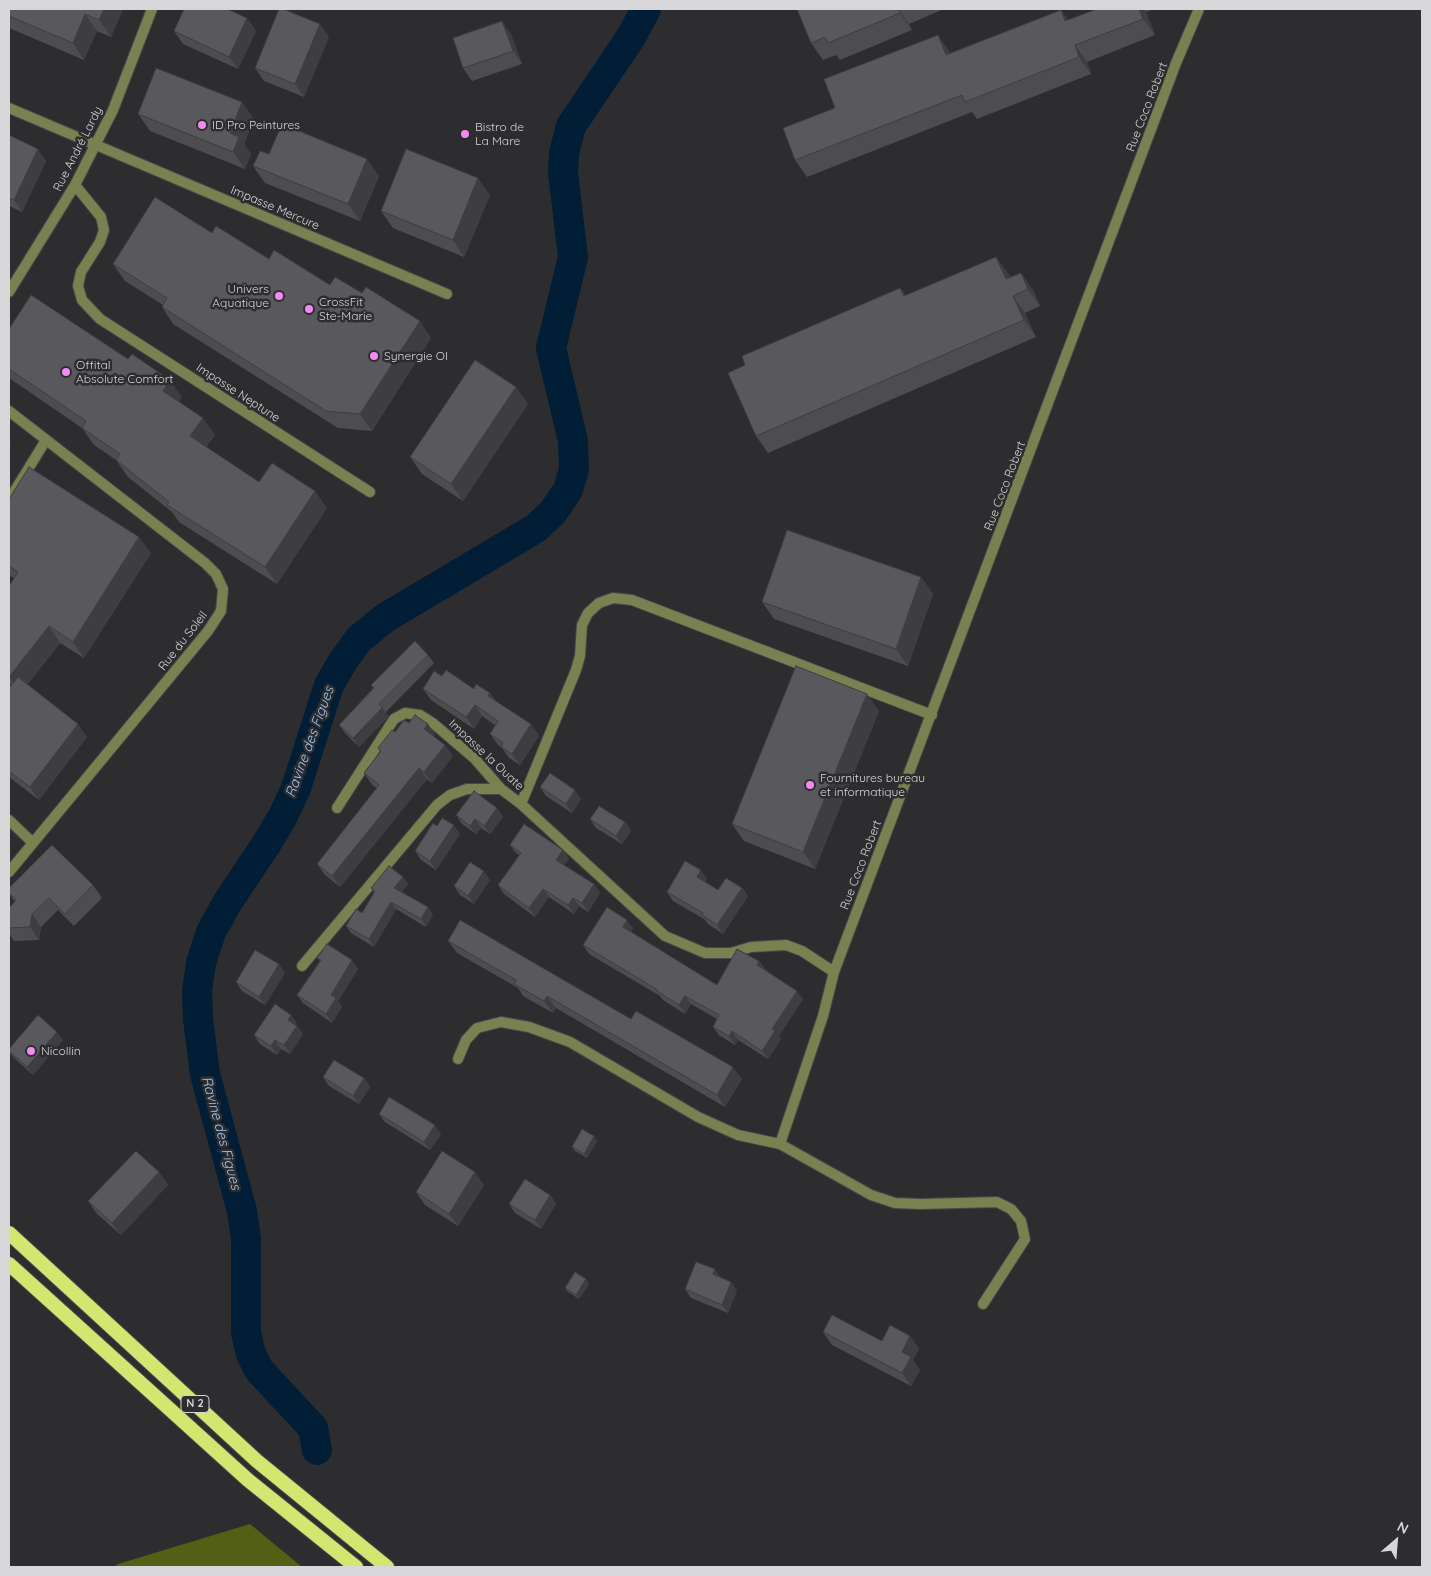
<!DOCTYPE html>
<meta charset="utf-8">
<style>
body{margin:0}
#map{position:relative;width:1431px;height:1576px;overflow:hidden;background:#2d2d30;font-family:Quicksand,sans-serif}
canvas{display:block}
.frame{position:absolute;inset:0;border:10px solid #d7d7d9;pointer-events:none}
.north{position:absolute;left:1371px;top:1516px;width:50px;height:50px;-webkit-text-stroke:4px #2d2d30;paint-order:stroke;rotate:27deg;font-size:14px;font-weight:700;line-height:20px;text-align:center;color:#d7d7d9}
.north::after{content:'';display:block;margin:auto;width:18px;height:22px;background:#d7d7d9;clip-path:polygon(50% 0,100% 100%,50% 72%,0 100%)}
</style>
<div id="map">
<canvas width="1431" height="1576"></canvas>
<div class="frame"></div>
<div class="north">N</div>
</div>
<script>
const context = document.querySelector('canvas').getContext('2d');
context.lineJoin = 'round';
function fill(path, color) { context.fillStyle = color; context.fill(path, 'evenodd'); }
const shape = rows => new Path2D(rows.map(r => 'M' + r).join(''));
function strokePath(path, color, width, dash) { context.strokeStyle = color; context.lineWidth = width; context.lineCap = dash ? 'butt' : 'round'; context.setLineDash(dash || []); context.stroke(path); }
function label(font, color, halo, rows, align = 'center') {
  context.font = font + ' Quicksand,sans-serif'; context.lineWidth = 5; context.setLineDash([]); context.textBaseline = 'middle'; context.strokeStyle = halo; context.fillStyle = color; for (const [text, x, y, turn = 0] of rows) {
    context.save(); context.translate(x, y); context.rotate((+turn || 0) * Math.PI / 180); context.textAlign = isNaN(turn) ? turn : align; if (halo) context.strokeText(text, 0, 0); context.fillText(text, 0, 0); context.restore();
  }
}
fill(shape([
 [250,1524,302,1567,114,1567,118,1564]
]), '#535f15');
strokePath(shape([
 [317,1450,313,1428,259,1370,251,1354,246,1333,246,1239,242,1211,205,1074,198,1019,197,990,201,963,211,932,227,903,267,843,283,816,296,788,329,685,343,661,359,639,385,618,536,528,553,512,568,490,574,469,573,441,551,348,573,257,563,173,564,153,571,126,631,37,646,9]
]), '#011e36', 30);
const minor = shape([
 [9,108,447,294],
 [75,185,101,217,104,230,100,242,81,272,78,286,82,300,100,319,370,492],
 [9,292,75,185,113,110,152,9],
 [9,411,205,563,216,574,223,589,221,611,208,631,9,872],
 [9,500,46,440],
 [521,804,576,670,580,656,582,625,588,613,599,603,613,598,632,600,932,715],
 [337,808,394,719,405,713,420,715,434,724,475,759,501,789,521,804,665,936,705,953,731,953,751,947,786,945,802,951,834,972],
 [9,820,32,842],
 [302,966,437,805,450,795,467,789,501,789],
 [458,1059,466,1040,477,1028,501,1022,529,1027,570,1042,698,1117,738,1135,780,1144,871,1195,895,1203,921,1204,997,1202,1011,1209,1021,1221,1025,1239,983,1304],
 [780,1144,823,1016,834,972,1176,63,1199,9]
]);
const trunk = shape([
 [9,1233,257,1461,387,1567],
 [9,1264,248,1480,356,1567]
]);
strokePath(minor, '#48484b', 12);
strokePath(trunk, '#48484b', 16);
strokePath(minor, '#788150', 10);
strokePath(trunk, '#d2e670', 14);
fill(shape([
 [9,9,123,9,111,37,97,31,84,60,9,28],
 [797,9,944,9,909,24,912,30,840,60,836,55,823,60,811,43],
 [1097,9,1154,9,1146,12,1155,35,1087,62,1091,74,977,119,972,112,807,177,795,160,835,108,938,35,950,53,1061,10,1068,20],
 [247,18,256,31,238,69,183,44,174,31],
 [511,34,522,64,472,81,463,68],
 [329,37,304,97,264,81,255,68],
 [138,114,254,119,244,144,251,154,245,169,150,131],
 [9,135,46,161,22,212,9,206],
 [269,154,379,176,360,221,265,183,253,166],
 [490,195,464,257,393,228,381,211],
 [212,233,269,259,330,285,431,338,372,431,338,428,173,324,162,307,163,305,125,281,113,264],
 [1008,273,1010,277,1021,273,1033,290,1040,306,1025,313,1036,337,768,453,756,436,745,365,900,288,906,296],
 [9,329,182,397,179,402,215,435,206,447,259,482,327,508,277,584,179,522,172,512,128,477,116,460,94,445,82,428,9,378],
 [528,404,463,501,422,474,410,457],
 [9,499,151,553,84,658,60,643,27,685,87,737,39,800,9,777,9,688,11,685,9,684,9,586,14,578,9,575],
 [921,577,933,594,908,666,774,619,762,602],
 [428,655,434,663,386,712,388,716,387,718,359,747,345,733,339,725,373,688,371,685],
 [442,676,474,689,490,693,497,702,531,724,539,736,520,765,509,758,502,748,498,745,490,734,495,725,482,716,474,729,431,700,423,689],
 [879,711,815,869,744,841,732,824],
 [409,723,428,724,435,735,434,737,453,756,432,783,427,779,340,887,325,875,317,864,377,788,372,785,364,773,380,752,378,748,395,732],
 [540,787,581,799,572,813,546,796],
 [456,815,503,817,490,834,481,828,476,834,462,824],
 [590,819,625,822,631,831,622,844,596,828],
 [437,826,460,834,436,870,421,860,415,851],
 [510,845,563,850,569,859,564,865,594,884,600,893,588,912,579,906,574,914,549,897,535,917,504,894,498,885,519,855,516,853],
 [403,877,408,884,402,892,428,907,433,915,426,927,396,909,374,947,351,933,346,926,362,913,374,893,371,888],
 [707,879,705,882,718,890,742,888,748,896,723,934,708,924,704,919,673,901,667,892],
 [490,880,474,904,460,895,454,886],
 [93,885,102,898,74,926,58,910,41,927,39,940,14,941,9,934,9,908,15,902,9,894,9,888],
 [633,928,631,932,717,985,759,961,765,969,803,999,779,1036,781,1039,768,1059,738,1040,735,1045,719,1035,713,1027,717,1019,691,1004,685,1014,663,1000,660,996,589,954,583,945],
 [448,941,631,1019,742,1079,725,1107,556,1008,553,1013,523,996,518,988,457,953],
 [317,958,358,969,338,1001,342,1007,332,1023,303,1003,297,995,320,961],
 [285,973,265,1005,242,991,236,982],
 [291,1015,297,1024,296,1025,303,1034,290,1054,281,1049,277,1055,260,1044,254,1035],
 [63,1040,33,1075,14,1058,9,1052,9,1049],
 [323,1077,364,1078,370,1087,359,1104,329,1086],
 [379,1114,441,1134,430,1150,385,1122],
 [594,1136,597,1141,587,1158,575,1151,572,1147],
 [159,1172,168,1185,121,1235,97,1214,88,1201],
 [484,1185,458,1226,425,1205,416,1192],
 [550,1195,556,1204,541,1229,515,1213,509,1204],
 [720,1277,737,1290,728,1313,691,1298,685,1289],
 [586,1279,589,1284,579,1299,568,1292,565,1288],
 [823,1332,882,1341,910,1336,919,1349,913,1360,920,1370,911,1386,832,1345]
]), '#4d4d50');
fill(shape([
 [104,9,123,9,111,37,99,20],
 [898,9,909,24,912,30,900,13],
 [1139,9,1143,9,1146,12,1155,35,1143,19],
 [1061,10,1073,27,1065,21],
 [85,14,97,31,84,60,73,43],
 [247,18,256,31,238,69,229,57],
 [502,21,511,34,522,64,513,51],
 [320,24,329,37,304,97,295,84],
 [938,35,949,52,957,72,946,55],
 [1075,45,1087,62,1091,74,1079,57],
 [242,102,254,119,244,144,251,154,245,169,233,152,230,133],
 [38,149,46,161,22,212,14,200],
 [367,159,379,176,360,221,348,204],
 [478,178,490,195,464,257,453,240],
 [996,257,1008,273,1018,296,1006,279],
 [1021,273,1033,290,1040,306,1028,289],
 [1013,296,1025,313,1036,337,1024,320],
 [420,321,431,338,372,431,360,414],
 [170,380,182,397,175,408,163,391],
 [516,387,528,404,463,501,451,484],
 [203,418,215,435,202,453,190,436],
 [9,440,11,444,9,448],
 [315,491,327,508,277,584,265,567],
 [139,537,151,553,84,658,73,642],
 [921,577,933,594,908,666,896,649],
 [49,626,60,643,21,693,9,677],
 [490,693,498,704,488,696],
 [867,694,879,711,815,869,803,852],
 [475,705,482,716,474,729,466,717],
 [382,707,388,716,359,747,353,738],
 [78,724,87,737,39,800,30,787],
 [428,724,435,735,432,740,424,729],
 [531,724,539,736,520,765,512,754],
 [445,745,453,756,432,783,424,772],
 [419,768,427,779,340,887,332,876],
 [575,790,581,799,572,813,566,804],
 [497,808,503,817,490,834,484,826],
 [475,819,481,828,476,834,470,826],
 [625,822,631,831,622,844,616,836],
 [454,825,460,834,436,870,430,861],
 [563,850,569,859,562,868,556,860],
 [701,870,707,879,703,885,697,877],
 [484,871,490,880,474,904,468,896],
 [403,877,408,884,399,895,394,888],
 [594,884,600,893,588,912,582,903],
 [742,888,748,896,723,934,717,925],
 [543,889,549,897,535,917,529,908],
 [573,898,579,906,574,914,568,905],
 [391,902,396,909,374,947,369,939],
 [428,907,433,915,426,927,421,919],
 [32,914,41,927,39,940,30,927],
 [627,920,633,928,629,936,623,927],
 [352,960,358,969,338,1001,342,1007,332,1023,326,1014,331,995],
 [759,961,765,969,757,965],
 [279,964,285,973,265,1005,259,997],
 [797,991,803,999,779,1036,781,1039,768,1059,762,1051,772,1029],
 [547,996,556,1008,553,1013,544,1001],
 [685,996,691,1004,685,1014,679,1005],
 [291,1015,297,1024,294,1028,288,1020],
 [297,1026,303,1034,290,1054,284,1045],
 [732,1031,738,1040,735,1045,729,1036],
 [57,1032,63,1040,33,1075,27,1067],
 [275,1040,281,1049,277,1055,271,1046],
 [733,1067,742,1079,725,1107,717,1095],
 [364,1078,370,1087,359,1104,353,1096],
 [435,1125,441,1134,430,1150,424,1142],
 [594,1136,597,1141,587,1158,584,1154],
 [159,1172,168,1185,121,1235,112,1223],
 [475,1172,484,1185,458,1226,449,1214],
 [550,1195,556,1204,541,1229,535,1220],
 [715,1269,721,1278,713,1274],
 [586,1279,589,1284,579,1299,576,1295],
 [731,1282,737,1290,728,1313,722,1305],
 [910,1336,919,1349,913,1360,920,1370,911,1386,902,1373,902,1352]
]), '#3e3e41');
const building = shape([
 [9,9,104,9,99,20,85,14,73,43,9,16,9,9],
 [184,9,227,9,247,18,229,57,174,31,184,9],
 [279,9,283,9,320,24,295,84,255,68,279,9],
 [797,9,898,9,900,13,828,43,825,37,811,43,797,9],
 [1097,9,1139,9,1143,19,1075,45,1079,57,965,102,962,95,795,160,783,128,835,108,824,79,938,35,946,55,1061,10,1065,21,1097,9],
 [502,21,513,51,463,68,453,38,502,21],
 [156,68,242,102,230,133,239,137,233,152,138,114,156,68],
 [282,124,367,159,348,204,253,166,260,151,269,154,282,124],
 [9,135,38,149,14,200,9,198,9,135],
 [406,149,478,178,453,240,381,211,406,149],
 [155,197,212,233,216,226,269,259,274,250,330,285,335,277,362,293,366,287,420,321,360,414,326,411,162,307,167,298,113,264,155,197],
 [996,257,1006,279,1021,273,1028,289,1013,296,1024,320,756,436,728,373,745,365,742,356,900,288,904,296,996,257],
 [31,295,128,359,132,354,170,380,163,391,203,418,190,436,259,482,272,463,315,491,265,567,167,505,169,502,116,460,120,454,82,428,86,421,9,369,9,329,31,295],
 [475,360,516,387,451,484,410,457,475,360],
 [29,467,139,537,73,642,49,626,9,677,9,586,18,572,9,566,9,499,29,467],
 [787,530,921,577,896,649,762,602,787,530],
 [415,641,428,655,379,704,382,707,381,709,353,738,339,725,374,688,371,685,415,641],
 [796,666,867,694,803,852,732,824,796,666],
 [446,670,474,689,476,684,490,693,488,696,531,724,512,754,501,747,503,743,490,734,498,721,475,705,466,717,423,689,434,671,442,676,446,670],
 [18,677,78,724,30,787,9,771,9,688,18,677],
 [415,715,428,724,424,729,445,745,424,772,419,768,332,876,317,864,379,785,364,773,381,751,378,748,392,730,395,732,404,720,409,723,415,715],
 [550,773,575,790,566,804,540,787,550,773],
 [474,791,497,808,484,826,475,819,470,826,456,815,474,791],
 [599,806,625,822,616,836,590,819,599,806],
 [442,818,454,825,430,861,415,851,433,823,437,826,442,818],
 [524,824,563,850,556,860,594,884,582,903,573,898,568,905,543,889,529,908,498,885,521,853,510,845,524,824],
 [52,845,93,885,65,914,49,898,32,914,30,927,9,928,9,908,16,900,9,893,9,888,52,845],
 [685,861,701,870,697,877,718,890,726,878,742,888,717,925,702,915,703,913,667,892,685,861],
 [470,862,484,871,468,896,454,886,470,862],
 [389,866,403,877,394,888,428,907,421,919,391,902,369,939,346,926,356,909,362,913,375,891,371,888,389,866],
 [607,907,627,920,623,927,717,985,737,949,759,961,757,965,797,991,772,1029,775,1031,762,1051,732,1031,729,1036,713,1027,719,1015,685,996,679,1005,657,991,658,990,583,945,607,907],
 [460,920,631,1019,636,1011,733,1067,717,1095,547,996,544,1001,514,984,516,980,448,941,460,920],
 [327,944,352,960,331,995,336,998,326,1014,297,995,321,960,317,958,327,944],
 [255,950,279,964,259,997,236,982,255,950],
 [275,1004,291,1015,288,1020,297,1026,284,1045,275,1040,271,1046,254,1035,275,1004],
 [38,1015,57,1032,27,1067,9,1051,9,1049,38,1015],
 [334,1060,364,1078,353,1096,323,1077,334,1060],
 [389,1097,435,1125,424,1142,379,1114,389,1097],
 [582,1129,594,1136,584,1154,572,1147,582,1129],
 [136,1151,159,1172,112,1223,88,1201,136,1151],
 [442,1151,475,1172,449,1214,416,1192,442,1151],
 [525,1179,550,1195,535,1220,509,1204,525,1179],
 [696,1262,715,1269,713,1274,731,1282,722,1305,685,1289,696,1262],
 [575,1272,586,1279,576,1295,565,1288,575,1272],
 [832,1315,882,1341,890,1325,910,1336,902,1352,911,1357,902,1373,823,1332,832,1315]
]);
fill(building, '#59595d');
strokePath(building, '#3e3e41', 1);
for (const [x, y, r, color] of [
 [202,125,5,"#f38af1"],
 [465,134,5,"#f38af1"],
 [279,296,5,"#f38af1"],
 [309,309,5,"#f38af1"],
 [374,356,5,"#f38af1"],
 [66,372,5,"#f38af1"],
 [810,785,5,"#f38af1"],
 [31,1051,5,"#f38af1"]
]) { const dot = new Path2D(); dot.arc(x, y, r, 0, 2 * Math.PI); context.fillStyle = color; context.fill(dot); strokePath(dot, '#2d2d30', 2); }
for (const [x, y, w] of [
 [195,1404,28]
]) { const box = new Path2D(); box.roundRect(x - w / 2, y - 8.5, w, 17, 4); context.fillStyle = '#2d2d30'; context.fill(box); strokePath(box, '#d7d7d9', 1); }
label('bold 11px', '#d7d7d9', null, [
 ["N 2",195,1404]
]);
label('12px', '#d7d7d9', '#2d2d30', [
 ["Rue Coco Robert",1147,107,-69],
 ["Rue André Lardy",78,149,-63],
 ["Impasse Mercure",275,208,23],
 ["Impasse Neptune",238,393,33],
 ["Rue Coco Robert",1005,486,-69],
 ["Rue du Soleil",183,641,-52],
 ["Impasse la Ouate",486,755,43],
 ["Rue Coco Robert",861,865,-69]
]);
label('12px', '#d7d7d9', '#2d2d30', [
 ["ID Pro Peintures",212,125],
 ["Bistro de",475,127],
 ["La Mare",475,141],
 ["Univers",269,289,"right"],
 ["Aquatique",269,303,"right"],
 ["CrossFit",319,302],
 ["Ste-Marie",319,316],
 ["Synergie OI",384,356],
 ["Offital",76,365],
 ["Absolute Comfort",76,379],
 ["Fournitures bureau",820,778],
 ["et informatique",820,792],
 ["Nicollin",41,1051]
], 'left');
label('italic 14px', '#9ac7f1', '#2d2d30', [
 ["Ravine des Figues",310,742,-70],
 ["Ravine des Figues",221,1133,75]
]);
</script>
